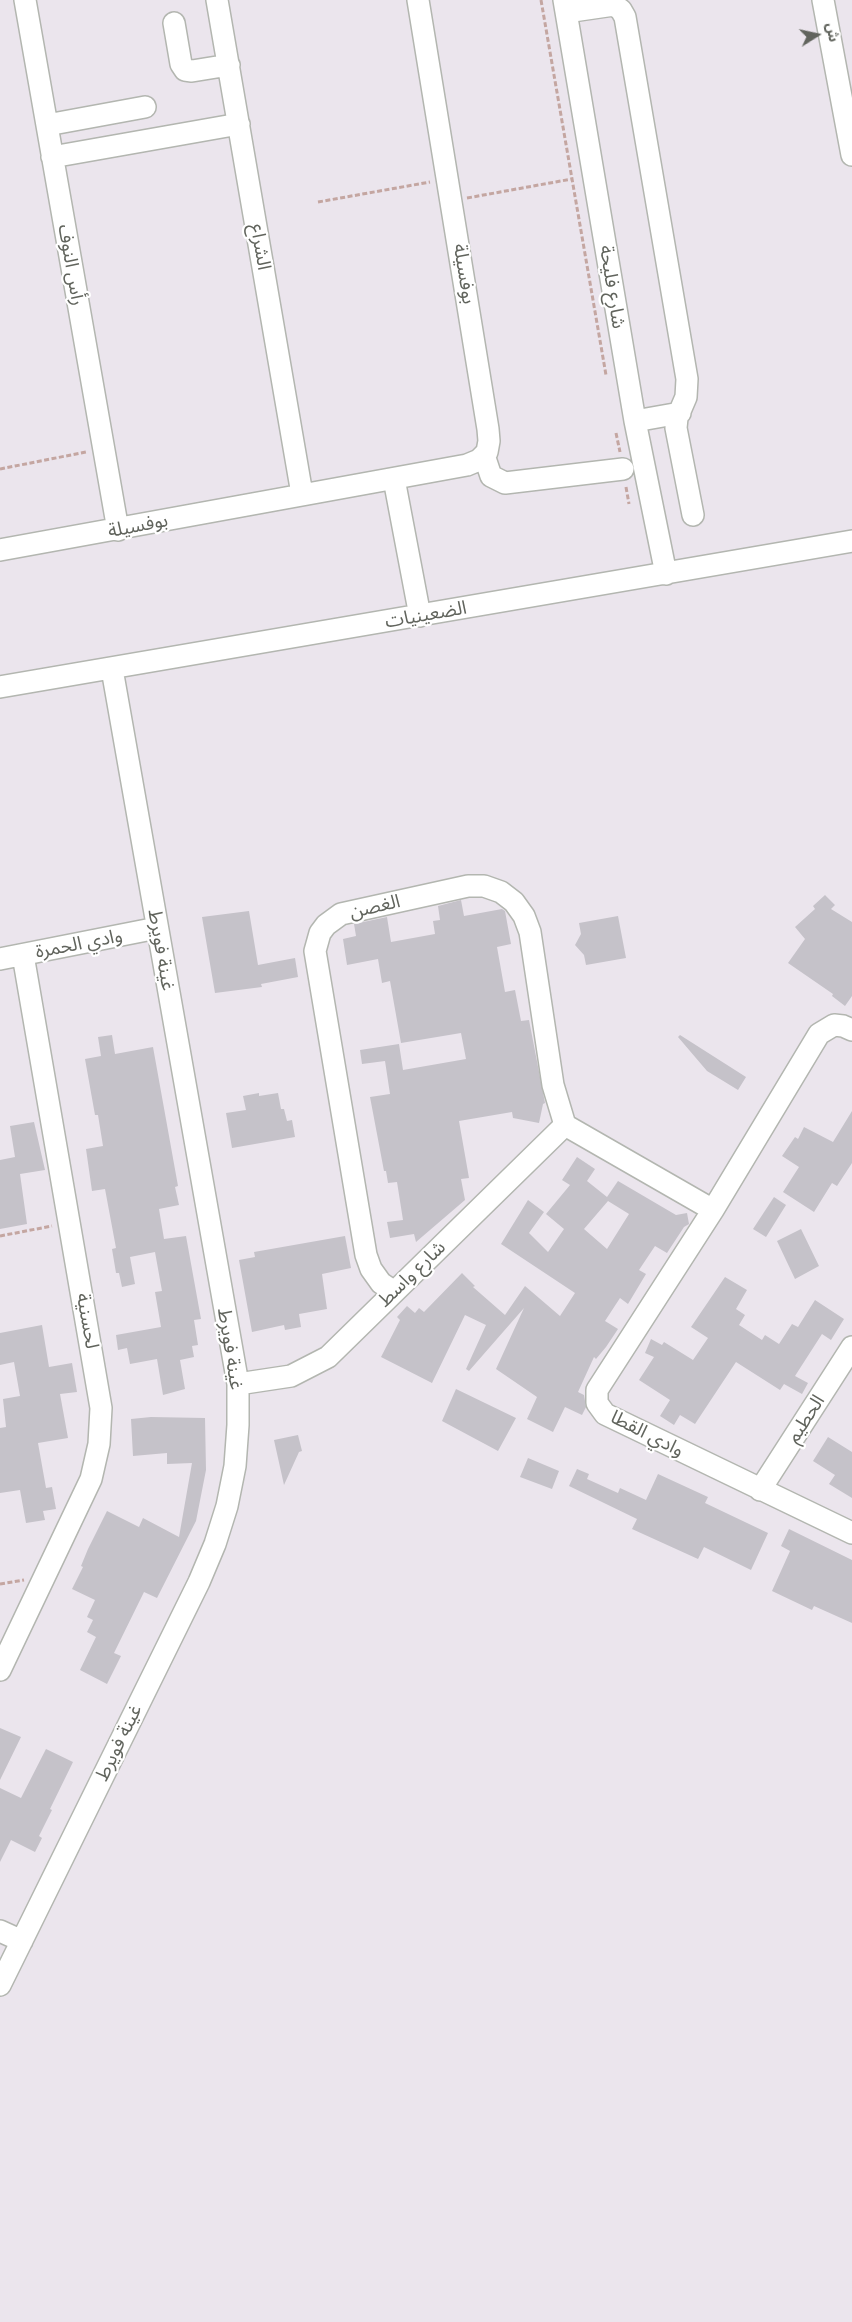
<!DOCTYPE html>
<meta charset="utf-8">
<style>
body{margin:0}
#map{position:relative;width:852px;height:2322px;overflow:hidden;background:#ebe5ed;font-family:Figtree,"Noto Sans Arabic",sans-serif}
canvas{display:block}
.north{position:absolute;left:792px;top:10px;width:50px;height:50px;-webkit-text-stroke:4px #fff;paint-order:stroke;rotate:80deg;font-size:14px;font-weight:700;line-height:20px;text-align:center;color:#61645d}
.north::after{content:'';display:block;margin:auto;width:18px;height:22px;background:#61645d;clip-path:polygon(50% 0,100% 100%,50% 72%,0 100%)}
</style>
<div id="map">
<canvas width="852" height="2322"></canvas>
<div class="north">ش</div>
</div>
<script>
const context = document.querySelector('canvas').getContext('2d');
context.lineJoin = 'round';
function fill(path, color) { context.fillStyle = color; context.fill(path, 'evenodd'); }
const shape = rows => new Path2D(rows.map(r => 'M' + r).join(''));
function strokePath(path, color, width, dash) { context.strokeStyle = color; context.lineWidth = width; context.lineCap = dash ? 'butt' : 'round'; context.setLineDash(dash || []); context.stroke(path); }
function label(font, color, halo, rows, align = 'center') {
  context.font = font + ' Figtree,"Noto Sans Arabic",sans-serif'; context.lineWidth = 4.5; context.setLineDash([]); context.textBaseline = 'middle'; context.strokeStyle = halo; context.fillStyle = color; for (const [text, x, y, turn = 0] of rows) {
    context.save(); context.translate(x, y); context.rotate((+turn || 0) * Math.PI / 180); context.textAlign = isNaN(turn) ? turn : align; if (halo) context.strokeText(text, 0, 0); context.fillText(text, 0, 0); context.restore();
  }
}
fill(shape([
 [825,895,835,905,831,909,852,922,852,996,845,1006,832,996,833,994,788,963,805,939,795,927,815,909,813,906],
 [461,900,464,916,502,909,505,911,511,944,497,947,505,992,515,990,521,1021,529,1020,545,1103,543,1104,539,1123,513,1118,512,1112,459,1121,469,1178,461,1179,465,1200,416,1242,414,1234,390,1238,387,1222,403,1220,397,1182,388,1183,386,1171,384,1171,370,1097,390,1094,385,1061,362,1064,360,1050,399,1044,403,1070,466,1059,461,1033,401,1043,390,981,382,983,378,959,347,965,343,939,356,936,354,924,387,917,391,942,435,934,433,921,440,920,438,906],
 [249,911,258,965,295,958,298,977,261,984,262,987,215,993,202,917],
 [618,916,626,958,586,965,584,955,575,945,581,934,579,923],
 [112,1035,115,1054,153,1047,178,1186,175,1187,179,1205,159,1209,164,1239,186,1236,201,1319,194,1320,198,1345,192,1346,194,1357,180,1360,185,1389,163,1395,157,1359,130,1364,127,1348,118,1350,116,1335,161,1327,155,1292,162,1291,155,1252,130,1257,135,1284,122,1287,119,1273,116,1273,112,1249,116,1248,105,1189,92,1191,86,1149,103,1146,98,1115,95,1115,85,1059,101,1056,98,1037],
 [680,1035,746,1077,738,1090,707,1071,678,1037],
 [259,1093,259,1096,278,1093,281,1109,284,1109,287,1121,292,1120,295,1137,232,1148,226,1113,246,1110,243,1096],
 [852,1111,852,1163,837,1186,832,1183,814,1212,783,1192,799,1167,782,1156,795,1137,798,1139,804,1127,833,1142],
 [34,1122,45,1170,20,1174,27,1224,0,1229,0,1160,15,1157,10,1126],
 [577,1157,595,1169,587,1181,607,1197,618,1181,676,1215,687,1213,689,1224,684,1227,667,1253,655,1246,639,1270,646,1274,628,1304,620,1298,605,1321,618,1329,606,1347,596,1359,594,1357,578,1392,584,1395,586,1407,582,1415,565,1407,553,1432,527,1419,537,1397,496,1369,524,1308,469,1371,466,1369,486,1325,465,1315,432,1383,381,1357,400,1320,397,1317,407,1306,415,1313,419,1308,424,1312,462,1273,475,1286,473,1287,505,1315,525,1286,560,1316,575,1293,501,1244,528,1200,544,1212,529,1233,548,1252,564,1229,546,1214,570,1185,562,1180],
 [608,1201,629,1214,607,1249,584,1229],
 [774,1197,786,1205,766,1237,753,1229],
 [801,1229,819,1266,795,1279,777,1241],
 [345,1236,351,1268,322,1274,327,1309,299,1314,301,1327,285,1330,284,1325,252,1332,239,1260,255,1257,254,1252],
 [725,1277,747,1290,736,1309,745,1315,739,1325,762,1340,765,1335,779,1344,792,1324,798,1327,815,1300,844,1319,831,1340,822,1334,795,1376,808,1383,802,1394,784,1384,780,1390,736,1362,695,1424,680,1415,674,1425,660,1416,670,1400,639,1380,654,1357,645,1353,651,1339,662,1345,664,1342,693,1360,708,1338,691,1327],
 [42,1325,49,1367,72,1363,77,1392,60,1394,68,1438,38,1443,46,1488,52,1487,56,1509,43,1511,45,1520,26,1523,20,1490,0,1493,0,1428,6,1427,3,1399,20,1396,14,1362,0,1365,0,1333],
 [456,1389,516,1418,498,1451,442,1421],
 [151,1417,205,1418,206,1470,196,1521,157,1598,144,1592,114,1653,121,1656,107,1684,80,1670,96,1637,87,1632,93,1620,87,1617,95,1600,72,1589,83,1567,81,1566,88,1549,107,1511,139,1527,143,1518,179,1537,192,1463,167,1464,167,1453,133,1456,131,1419],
 [298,1435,302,1451,299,1452,284,1485,274,1440],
 [828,1437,852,1452,852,1498,829,1484,835,1475,813,1461],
 [528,1458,559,1471,552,1489,520,1477],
 [577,1469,589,1474,587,1479,618,1493,620,1488,646,1500,658,1474,708,1497,705,1503,768,1533,751,1570,704,1547,698,1559,632,1529,637,1519,569,1486],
 [789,1529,852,1560,852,1623,814,1606,812,1610,772,1591,790,1551,781,1546],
 [0,1728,21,1737,0,1780],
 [46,1749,73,1762,50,1809,52,1810,39,1836,42,1838,35,1852,11,1840,0,1862,0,1788,21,1798]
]), '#c5c2c9');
const minor = shape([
 [25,0,118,530],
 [217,0,302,494],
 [564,0,635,421,666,574],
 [823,0,852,155],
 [566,12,614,5,621,10,625,17,687,379,686,397,677,418,676,428,693,515],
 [174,23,181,64,185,70,192,71,229,65],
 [47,125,145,107],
 [52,157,239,124],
 [635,421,680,413],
 [484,455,491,476,505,483,623,469],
 [394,479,420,616],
 [0,550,467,465,479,460,487,452,489,441,488,429,418,0],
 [0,687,852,541],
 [0,959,157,928],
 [852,1030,843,1026,834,1025,819,1034,713,1210,597,1390,597,1403,605,1414,852,1533],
 [565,1125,713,1210],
 [393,1291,381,1283,371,1269,366,1255,315,951,320,933,326,925,341,914,468,886,484,886,501,892,514,902,524,916,530,932,553,1085,565,1125],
 [238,1384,291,1376,328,1357,565,1125],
 [760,1490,852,1347],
 [0,1670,91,1479,99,1444,101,1408,23,955],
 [0,1931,22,1941],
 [0,1985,199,1582,215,1544,227,1506,235,1466,238,1425,238,1384,112,669]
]);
strokePath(minor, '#b3b6b0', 24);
strokePath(shape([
 [541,0,606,375],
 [467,198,572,179],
 [318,202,430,182],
 [616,433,620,452],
 [0,469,86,452],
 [626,487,629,504],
 [0,1236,52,1226],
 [0,1584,24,1580]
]), '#c4a6a1', 3, [5, 2.5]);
strokePath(minor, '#fff', 21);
label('19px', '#61645d', '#fff', [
 ["الشراع",260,247,80],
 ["رأس النوف",71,265,80],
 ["بوفسيلة",464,274,81],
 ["شارع فليحة",612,287,81],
 ["بوفسيلة",138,526,-11],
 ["الضعينيات",426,615,-10],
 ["الغصن",375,907,-13],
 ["وادي الحمرة",79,944,-11],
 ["غينة فويرط",161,950,80],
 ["شارع واسط",412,1274,-44],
 ["لحسنية",87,1321,80],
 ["غينة فويرط",230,1349,81],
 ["الحطيم",806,1419,-57],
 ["وادي القطا",647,1434,27],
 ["غينة فويرط",119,1743,-64]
]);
</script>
